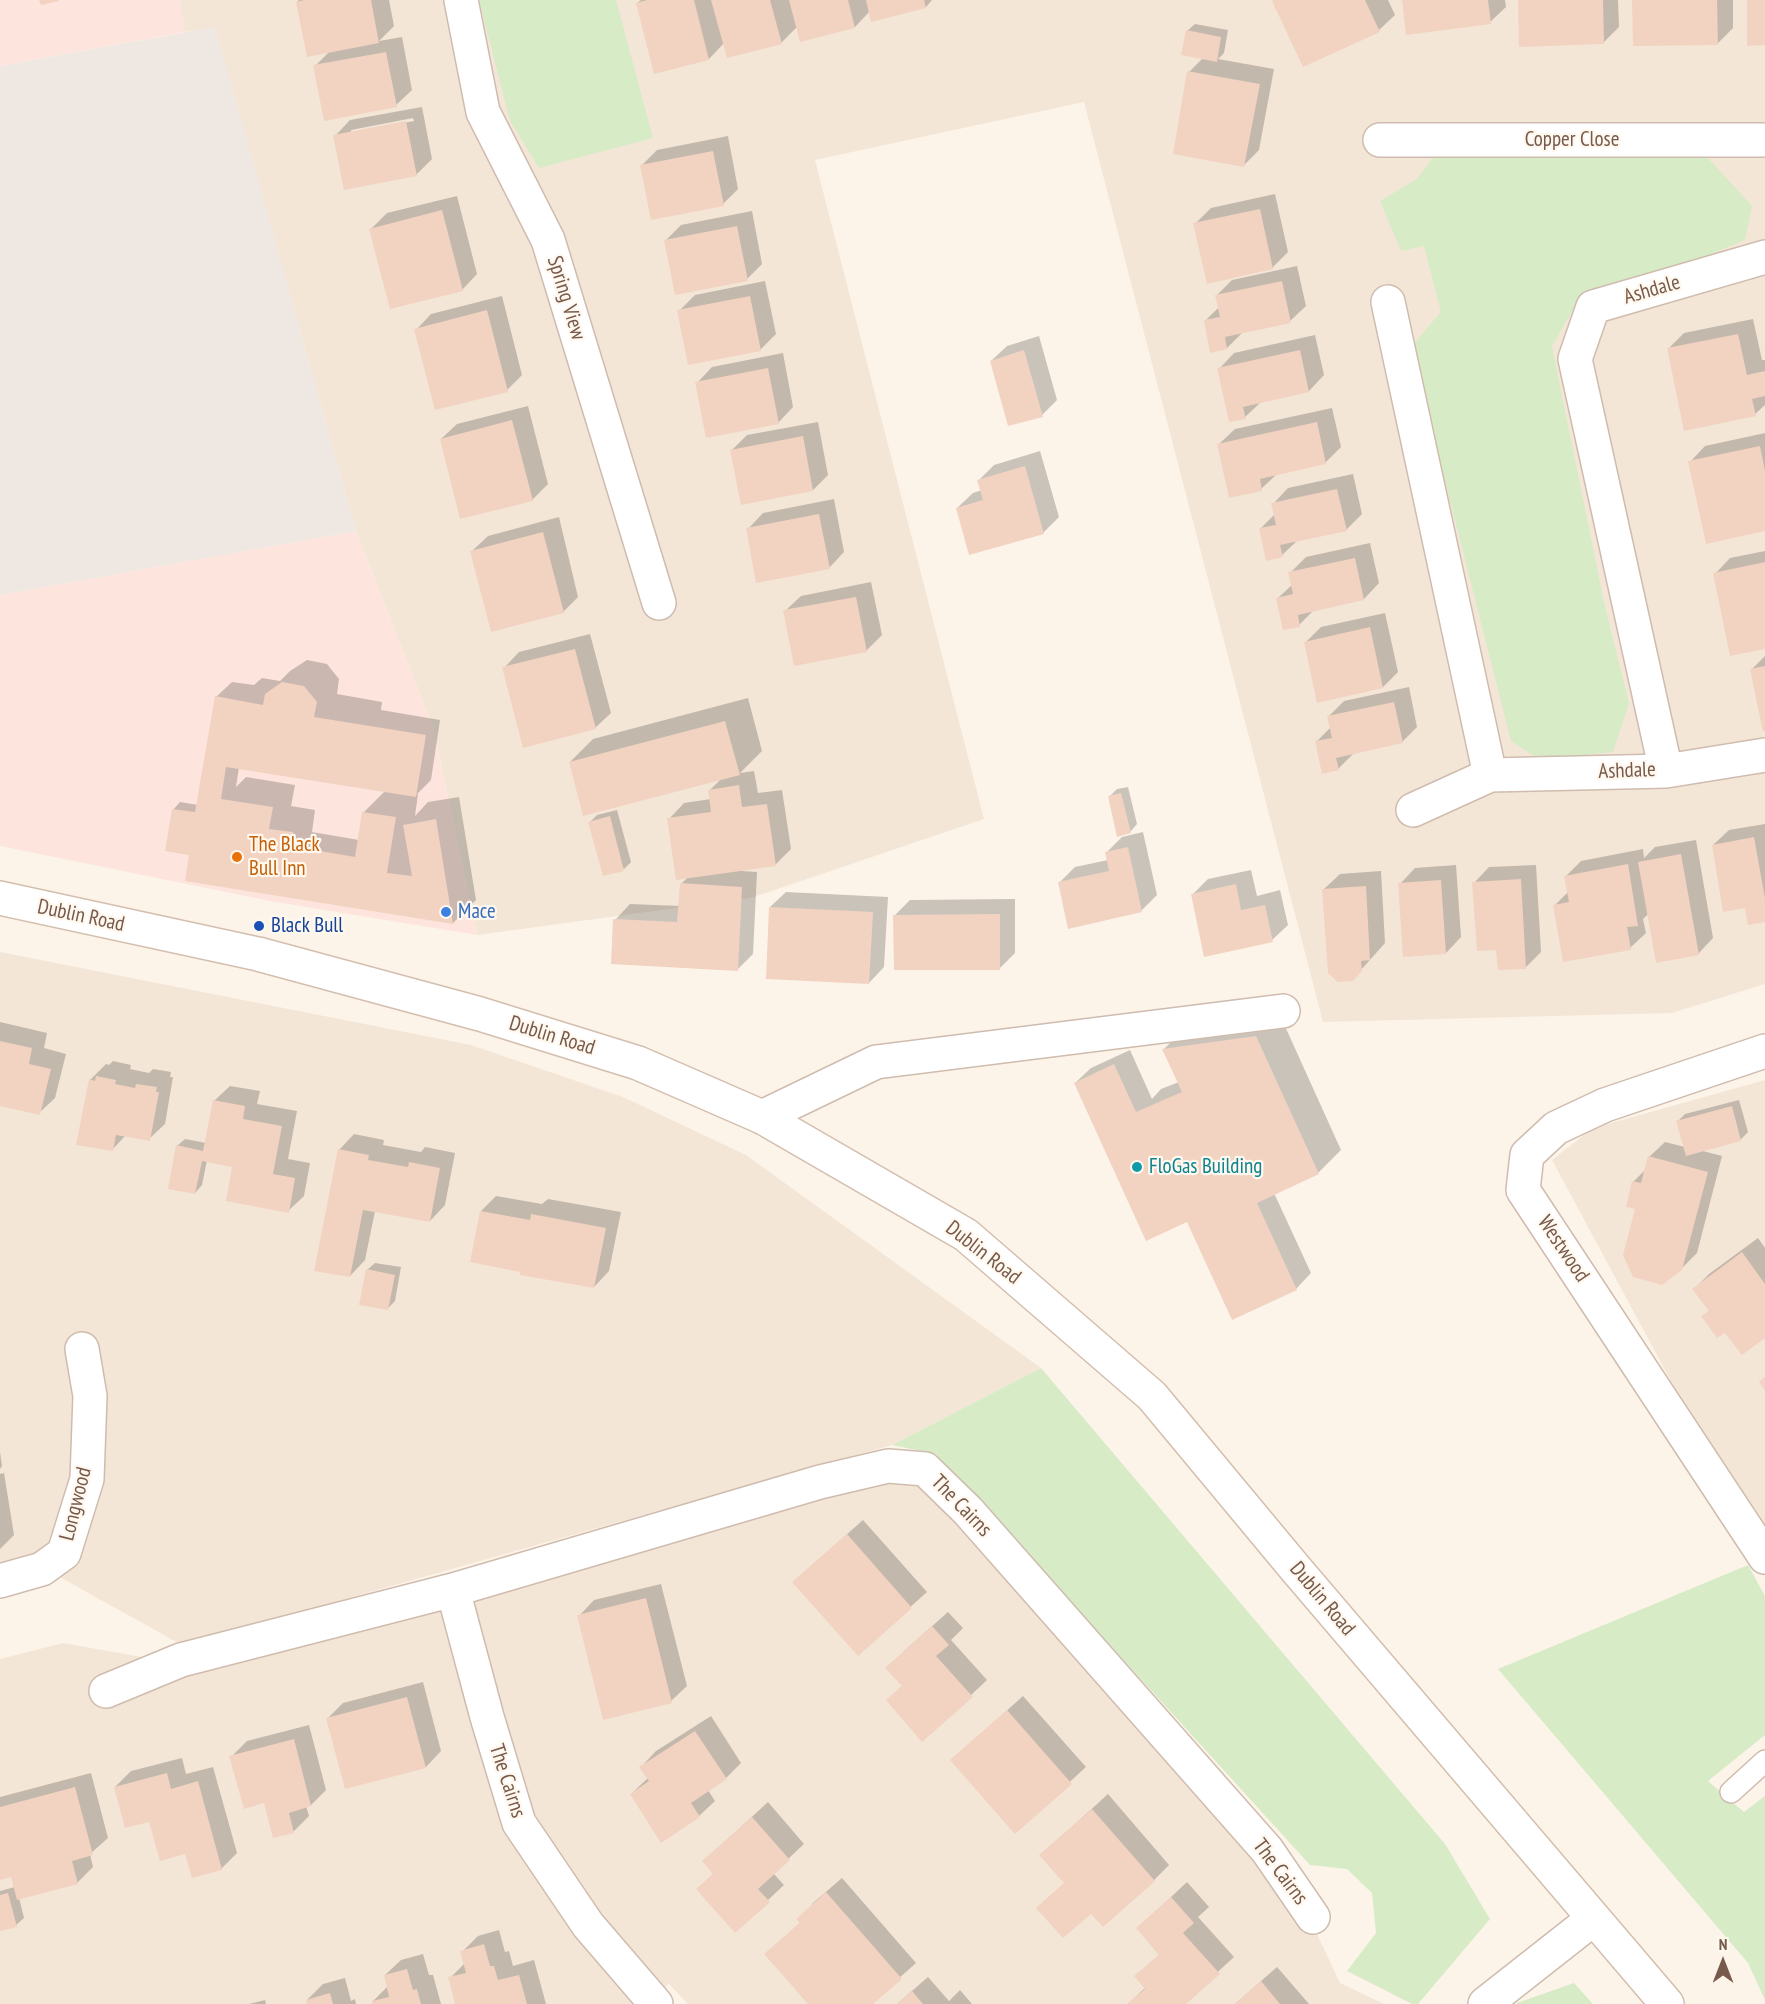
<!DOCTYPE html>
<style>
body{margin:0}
#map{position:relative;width:1765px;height:2004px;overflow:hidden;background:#fdf4e9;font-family:"PT Sans Narrow",sans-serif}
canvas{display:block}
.north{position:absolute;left:1693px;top:1932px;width:60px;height:60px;-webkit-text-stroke:4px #fff8ef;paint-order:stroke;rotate:0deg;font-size:16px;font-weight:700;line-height:24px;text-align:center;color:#775a4c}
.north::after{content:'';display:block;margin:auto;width:21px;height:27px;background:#775a4c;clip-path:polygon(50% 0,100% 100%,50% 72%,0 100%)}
</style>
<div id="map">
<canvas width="1765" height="2004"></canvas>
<div class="north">N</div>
</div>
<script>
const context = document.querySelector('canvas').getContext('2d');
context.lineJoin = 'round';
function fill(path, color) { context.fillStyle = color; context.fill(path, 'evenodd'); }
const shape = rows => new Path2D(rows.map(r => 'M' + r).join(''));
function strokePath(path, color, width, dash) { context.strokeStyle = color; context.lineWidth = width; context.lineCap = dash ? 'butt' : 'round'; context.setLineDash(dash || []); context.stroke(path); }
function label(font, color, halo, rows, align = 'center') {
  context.font = font + ' "PT Sans Narrow",sans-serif'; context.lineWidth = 4.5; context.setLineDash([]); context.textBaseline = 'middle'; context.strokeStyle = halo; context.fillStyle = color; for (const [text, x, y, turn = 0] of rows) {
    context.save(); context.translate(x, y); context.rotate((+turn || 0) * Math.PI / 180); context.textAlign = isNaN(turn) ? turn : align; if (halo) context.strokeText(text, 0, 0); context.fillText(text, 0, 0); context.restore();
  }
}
fill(shape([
 [179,0,1765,0,1765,984,1672,1013,1323,1022,1084,102,815,160,984,819,751,898,477,935,434,731,356,531,215,28,185,32],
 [0,952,471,1045,623,1097,746,1155,1041,1368,892,1445,182,1645,38,1565,0,1572],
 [1765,1080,1765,1556,1552,1160,1593,1128],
 [923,1474,1311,1921,1340,1983,1384,2004,688,2004,669,1984,645,2004,0,2004,0,1659,63,1643,181,1664,737,1510]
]), '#f4e6d7');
fill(shape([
 [0,0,179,0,185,32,0,66],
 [356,531,434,731,477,935,270,901,0,846,0,595]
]), '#fde5dd');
fill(shape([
 [215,27,356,531,0,595,0,66]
]), '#eee7e2');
fill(shape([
 [479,0,616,0,653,138,539,168,510,121],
 [1438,151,1707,157,1752,206,1745,240,1699,259,1581,296,1552,346,1605,607,1629,703,1613,752,1540,760,1511,741,1411,347,1441,312,1424,246,1401,251,1380,201,1417,179],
 [1041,1368,1445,1844,1490,1919,1418,2004,1412,2004,1347,1971,1376,1933,1372,1893,1347,1869,1310,1865,936,1454,892,1445],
 [1748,1565,1765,1596,1765,1735,1708,1781,1744,1812,1765,1796,1765,2000,1748,1963,1498,1669],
 [1574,1983,1593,2004,1517,2004,1517,2003]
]), '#d7ebc7');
fill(shape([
 [299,0,389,0,394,26,379,41,402,37,412,90,396,105,315,66,330,51,297,2],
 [641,0,932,0,926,7,870,11,855,27,798,26,781,43,724,43,709,59,637,3],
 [1275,0,1388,0,1395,15,1379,30],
 [1404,0,1505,0,1506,7,1490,22],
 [1519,0,1618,0,1619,27,1603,43],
 [1634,0,1733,0,1733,28,1718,43],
 [1195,24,1228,30,1224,53,1218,59,1274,69,1259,150,1244,165,1189,72,1203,58,1187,31],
 [422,107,432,159,416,175,335,136,350,120],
 [413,118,414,121,351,133,351,130],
 [728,136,738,189,723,204,642,165,657,150],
 [1275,194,1288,252,1272,268,1195,224,1211,208],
 [457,196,477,274,462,290,371,229,387,213],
 [752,211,762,264,747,279,666,240,681,225],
 [1297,266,1306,306,1290,321,1243,332,1227,348,1205,321,1219,307,1217,295,1232,280],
 [765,281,776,334,760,350,679,311,695,295],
 [502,296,522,375,507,390,416,330,431,314],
 [1753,319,1762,360,1765,360,1765,405,1755,414,1668,349,1684,333],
 [1315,335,1324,375,1309,391,1261,402,1245,417,1219,369,1234,353],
 [1039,336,1057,400,1042,415,991,361,1007,346],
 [783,353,793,407,778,423,697,383,712,367],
 [528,406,548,484,532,500,441,439,457,424],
 [1332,408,1341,447,1325,463,1277,474,1261,489,1219,444,1235,429],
 [818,422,828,475,813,490,731,451,747,435],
 [1765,433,1765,529,1690,462,1705,446],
 [1040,451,1059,517,1043,533,957,508,973,493,982,490,979,480,994,465],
 [1353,474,1362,514,1346,530,1298,540,1282,555,1260,529,1275,514,1273,504,1288,488],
 [834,499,844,552,829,568,748,529,763,513],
 [559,517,578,597,563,612,472,551,488,536],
 [1370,543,1379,583,1364,599,1315,609,1299,625,1278,598,1293,584,1290,573,1306,557],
 [1765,551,1765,647,1715,574,1730,558],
 [871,582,882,635,866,651,785,611,801,596],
 [1385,613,1398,672,1383,687,1305,643,1321,627],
 [590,634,611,713,595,728,504,668,519,652],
 [1765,656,1765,730,1751,670],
 [307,660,327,664,339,679,337,694,382,702,381,710,440,720,431,780,417,794,418,794,415,816,428,802,459,797,476,900,453,923,347,905,191,850,173,810,180,802,198,805,216,697,232,682,254,685,262,678,280,681,290,671],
 [239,767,385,791,364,812,359,840,312,832,315,810,291,806,295,785,246,777,236,787],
 [1409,687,1417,727,1402,742,1354,753,1338,769,1316,742,1331,727,1328,717,1344,701],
 [748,698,762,751,740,773,754,771,758,793,782,790,791,849,775,865,742,869,742,871,757,872,753,954,737,970,615,920,630,904,680,906,681,884,688,877,669,819,684,803,711,799,710,790,722,778,570,762,593,739],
 [1128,787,1137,824,1130,832,1109,797,1117,789],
 [617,810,631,862,624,869,590,822,597,815],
 [1765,824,1765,920,1746,906,1713,845,1729,830],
 [1143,832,1157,895,1142,910,1069,927,1059,883,1075,867,1108,860,1106,853,1122,837],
 [1696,840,1713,938,1698,954,1649,913,1643,919,1646,933,1630,948,1554,906,1569,891,1566,876,1581,861,1643,849,1644,858,1655,847],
 [1456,865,1461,937,1446,953,1400,884,1415,868],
 [1536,865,1541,952,1526,967,1498,948,1474,883,1489,867],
 [1251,870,1257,896,1280,890,1288,925,1272,940,1192,895,1208,879],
 [1381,871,1385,943,1352,980,1324,889,1340,874],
 [786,892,888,897,884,967,869,983,770,907],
 [1015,899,1015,953,1000,968,895,915,910,900],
 [1279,1013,1341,1150,1318,1173,1274,1193,1311,1273,1296,1289,1187,1220,1075,1083,1091,1068,1130,1050,1152,1099,1161,1089,1179,1082,1164,1049,1187,1026],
 [0,1022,47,1033,44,1048,66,1054,55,1098,39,1113,0,1104],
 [113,1061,131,1065,130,1069,149,1073,153,1069,171,1072,170,1077,173,1077,165,1124,149,1139,126,1135,112,1150,90,1080,106,1064,109,1065],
 [230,1086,260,1091,257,1104,297,1111,288,1159,310,1163,304,1196,288,1211,234,1165,207,1160,202,1185,195,1193,177,1146,185,1139,206,1143,214,1101],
 [1739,1100,1748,1132,1741,1139,1699,1150,1722,1156,1697,1253,1681,1269,1636,1208,1628,1206,1634,1181,1647,1168,1649,1157,1665,1142,1685,1147,1678,1121,1685,1114],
 [354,1134,384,1140,383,1145,421,1152,425,1147,455,1153,445,1205,430,1221,375,1211,365,1260,350,1276,339,1150],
 [496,1196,542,1204,548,1199,621,1212,609,1271,594,1287,481,1211],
 [1758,1238,1765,1248,1765,1336,1725,1331,1703,1317,1710,1310,1694,1289,1709,1274],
 [375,1263,401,1267,395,1301,388,1308,367,1270],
 [0,1452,2,1466,0,1469],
 [4,1473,14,1535,0,1549,0,1474],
 [863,1520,927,1592,858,1654,810,1567],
 [661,1584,687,1686,671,1701,579,1616,594,1600],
 [948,1612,963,1628,951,1640,987,1680,923,1740,888,1700,903,1685,903,1652],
 [423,1682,441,1751,426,1767,346,1788,327,1719,343,1703],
 [1023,1696,1086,1767,1015,1832,952,1760],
 [711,1716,741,1763,726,1778,708,1790,715,1801,699,1816,631,1794,648,1778,641,1767,656,1751],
 [309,1725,326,1790,311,1805,306,1806,309,1816,294,1831,274,1836,265,1802,231,1757,247,1741],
 [182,1758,186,1774,213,1767,237,1853,221,1869,186,1852,115,1787,131,1771],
 [91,1773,108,1838,90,1854,93,1867,77,1883,19,1898,24,1918,16,1925,0,1930,0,1891,15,1887,12,1875,0,1878,0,1797],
 [1108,1794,1169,1865,1154,1880,1065,1882,1041,1855],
 [768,1802,804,1844,773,1873,784,1885,735,1931,698,1889,714,1873,704,1861],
 [842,1878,916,1963,870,2004,810,2004,766,1954,801,1922,813,1903],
 [1187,1882,1209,1907,1198,1917,1234,1957,1183,2004,1128,2004,1146,1987,1136,1976,1160,1954,1138,1928],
 [499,1930,505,1952,509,1951,513,1966,534,1960,546,2004,457,2004,450,1978,465,1963,462,1952,478,1936],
 [423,1954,429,1975,433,1975,441,2004,374,2004,373,2001,388,1986,385,1975,401,1960],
 [1277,1967,1309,2004,1235,2004],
 [928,1977,949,2001,960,1990,972,2004,897,2004],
 [345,1978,351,2001,355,1999,356,2004,308,2004,307,2000,323,1984],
 [265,2000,266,2004,249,2004]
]), '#0003');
fill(shape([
 [39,0,59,0,59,1,41,5],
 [304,0,371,0,379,43,307,57,296,2],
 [647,0,694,0,709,60,654,74,636,3],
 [711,0,770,0,782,44,727,58],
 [789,0,848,0,855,28,800,42],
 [866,0,924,0,926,8,871,22],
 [1274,0,1365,0,1380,32,1303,67,1272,1],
 [1402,0,1488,0,1491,24,1406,35],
 [1518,0,1603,0,1604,44,1519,47],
 [1632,0,1717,0,1718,45,1633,46],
 [1747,0,1765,0,1765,45,1747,46],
 [1186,30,1221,37,1217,62,1181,55],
 [386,52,397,107,324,121,313,65],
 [1187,71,1260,84,1244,167,1173,154],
 [406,121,417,176,344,190,333,135],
 [713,151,724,206,651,220,640,165],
 [1260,209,1273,269,1207,284,1193,223],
 [442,210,463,291,390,309,369,229],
 [737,226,748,281,675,295,664,240],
 [1282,281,1291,323,1225,337,1227,349,1210,353,1204,320,1220,317,1215,295],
 [750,296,761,351,688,365,677,310],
 [487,310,508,392,435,410,414,329],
 [1738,334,1747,375,1765,371,1765,396,1752,399,1756,416,1684,431,1667,348],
 [1024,350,1043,417,1008,426,990,361],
 [1300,350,1309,392,1243,407,1246,419,1229,422,1217,368],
 [768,368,779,424,706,438,695,382],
 [512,420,533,501,460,519,440,439],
 [1317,422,1326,464,1260,479,1262,491,1229,498,1217,444],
 [803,436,813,491,741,505,730,450],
 [1760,446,1765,471,1765,531,1706,544,1688,461],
 [1025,466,1044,534,969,555,956,508,983,500,977,480],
 [1337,489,1347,531,1280,545,1283,557,1266,561,1259,528,1276,525,1271,503],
 [819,514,830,569,756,583,746,528],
 [543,532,564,613,491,632,470,551],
 [1355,558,1364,600,1298,615,1300,627,1283,630,1276,598,1293,594,1288,572],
 [1765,562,1765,649,1730,656,1713,573],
 [856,597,867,652,794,666,783,610],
 [1370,627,1383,688,1317,703,1304,642],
 [575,649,596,729,523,748,502,667],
 [1765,666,1765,731,1763,732,1750,669],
 [282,682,304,686,317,702,314,717,426,735,416,797,226,767,221,799,273,807,269,829,293,832,291,846,355,857,362,812,396,817,387,873,412,876,403,825,436,819,453,924,185,881,189,855,165,851,172,809,195,812,215,696,263,705,265,694],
 [1394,702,1403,743,1336,758,1339,770,1322,774,1315,741,1332,738,1327,716],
 [725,721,740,775,583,816,569,762],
 [739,785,742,807,767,804,776,866,676,880,667,818,711,812,708,790],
 [1121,793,1131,833,1117,837,1108,796],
 [610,816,624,871,603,876,588,822],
 [1754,837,1765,898,1765,922,1748,925,1745,908,1723,912,1712,845],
 [1128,847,1142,912,1068,929,1058,882,1109,871,1105,852],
 [1681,854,1699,955,1656,963,1638,862],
 [1628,864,1638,926,1627,927,1631,950,1563,962,1553,905,1569,902,1564,876],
 [1521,879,1526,969,1498,970,1496,950,1477,951,1472,882],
 [1441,880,1446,954,1403,957,1398,883],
 [680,883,742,887,738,971,611,964,613,919,677,922],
 [1236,884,1241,910,1265,905,1273,942,1204,957,1191,894],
 [1366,886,1370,960,1361,961,1362,971,1353,981,1338,982,1328,973,1322,889],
 [769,907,873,912,869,984,766,979],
 [1000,914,1000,970,894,970,893,915],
 [1256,1036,1319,1174,1257,1203,1297,1290,1232,1320,1187,1222,1146,1241,1074,1083,1114,1064,1136,1112,1182,1092,1162,1049],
 [0,1041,32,1048,29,1064,51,1069,40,1115,0,1106],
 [96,1076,116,1080,115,1084,135,1088,136,1084,157,1087,156,1092,159,1092,150,1141,116,1135,113,1151,76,1145,89,1079,95,1081],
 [213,1100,245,1106,243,1119,282,1126,273,1174,295,1178,289,1213,226,1201,232,1167,202,1161,195,1194,168,1189,176,1145,203,1151],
 [1732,1106,1741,1141,1686,1156,1676,1121],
 [338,1149,369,1155,368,1160,408,1167,409,1162,440,1168,430,1222,363,1210,350,1277,314,1271],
 [1648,1156,1708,1172,1682,1270,1662,1285,1633,1277,1623,1255,1635,1209,1626,1207,1632,1181,1641,1183],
 [480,1211,530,1220,531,1214,606,1228,594,1288,520,1275,520,1272,470,1262],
 [1742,1252,1765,1284,1765,1338,1742,1355,1725,1333,1717,1338,1701,1316,1709,1311,1692,1289],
 [366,1269,395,1275,388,1310,359,1305],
 [1765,1377,1765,1390,1759,1382],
 [847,1534,912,1608,858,1656,792,1582],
 [646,1598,672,1703,603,1720,577,1615],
 [932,1626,949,1645,936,1656,973,1697,922,1742,886,1700,902,1686,885,1668],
 [407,1697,426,1768,345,1789,326,1718],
 [1007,1710,1072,1784,1015,1834,950,1760],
 [695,1731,727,1779,691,1803,700,1817,661,1843,630,1794,649,1781,639,1767],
 [294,1739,311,1806,289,1813,294,1833,273,1838,264,1803,244,1809,229,1756],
 [167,1773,171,1789,198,1781,222,1870,192,1878,185,1854,160,1861,149,1822,125,1828,114,1787],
 [75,1787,93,1855,72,1861,78,1884,17,1900,11,1877,0,1880,0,1807],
 [1092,1809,1155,1881,1103,1927,1091,1914,1063,1938,1036,1908,1064,1883,1039,1855],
 [752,1817,790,1860,758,1889,770,1902,735,1933,696,1889,713,1874,702,1861],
 [826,1892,902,1979,873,2004,808,2004,764,1954,800,1923,796,1919],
 [8,1893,17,1927,0,1931,0,1895],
 [1171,1897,1194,1923,1183,1933,1220,1974,1186,2004,1127,2004,1145,1989,1134,1976,1159,1955,1136,1928],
 [484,1944,490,1966,494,1966,498,1980,519,1975,527,2004,455,2004,448,1977,466,1973,460,1951],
 [407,1969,413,1990,417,1989,421,2004,372,2004,372,2001,389,1997,384,1975],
 [1261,1981,1280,2004,1235,2004],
 [912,1991,923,2004,897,2004],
 [330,1993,333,2004,307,2004,306,2000]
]), '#f2d2c0');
const lane = shape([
 [1731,1792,1765,1761]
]);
const street = shape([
 [461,0,483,112,548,240,659,603],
 [1380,140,1765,140],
 [1388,302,1490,775,1666,771,1575,359,1593,307,1765,257],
 [1666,771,1765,755],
 [1413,810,1490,775],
 [1765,1051,1605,1105,1556,1128,1527,1155,1523,1190,1765,1557],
 [762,1117,876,1062,1283,1011],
 [0,1581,42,1569,64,1553,87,1479,90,1396,82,1349],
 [453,1590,487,1717,519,1823,588,1925,656,2004],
 [106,1691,181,1660,453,1590,820,1482,888,1466,925,1469,968,1511,1267,1850,1313,1917],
 [1485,2004,1593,1919]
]);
const secondary = shape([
 [0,898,258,954,480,1014,638,1063,762,1117,966,1235,1152,1396,1295,1568,1667,2004]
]);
strokePath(lane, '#cfbcae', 24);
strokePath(street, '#cfbcae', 36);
strokePath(secondary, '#d4beae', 36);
strokePath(lane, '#fff', 21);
strokePath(street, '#fff', 33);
strokePath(secondary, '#fff', 33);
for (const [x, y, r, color] of [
 [237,857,6,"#e8710a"],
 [446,912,6,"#3f7fe0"],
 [259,926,6,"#1a4fb4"],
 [1137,1167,6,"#0f9aa8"]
]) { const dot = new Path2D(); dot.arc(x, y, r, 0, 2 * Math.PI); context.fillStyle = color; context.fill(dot); strokePath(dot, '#fff8ef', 2); }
label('21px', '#775a4c', '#fff8ef', [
 ["Copper Close",1572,140],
 ["Ashdale",1652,290,-16],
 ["Spring View",566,298,73],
 ["Ashdale",1627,771,-2],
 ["Dublin Road",81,916,12],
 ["Dublin Road",552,1036,17],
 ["Westwood",1563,1249,56],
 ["Dublin Road",983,1253,38],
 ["Longwood",76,1504,-76],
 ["The Cairns",961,1506,46],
 ["Dublin Road",1322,1599,50],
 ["The Cairns",507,1781,72],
 ["The Cairns",1280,1872,53]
]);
label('21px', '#c56008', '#fff8ef', [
 ["The Black",249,845],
 ["Bull Inn",249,869]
], 'left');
label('21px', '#366cbe', '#fff8ef', [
 ["Mace",458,912]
], 'left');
label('21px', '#164399', '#fff8ef', [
 ["Black Bull",271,926]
], 'left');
label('21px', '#0d838f', '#fff8ef', [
 ["FloGas Building",1149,1167]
], 'left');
</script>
